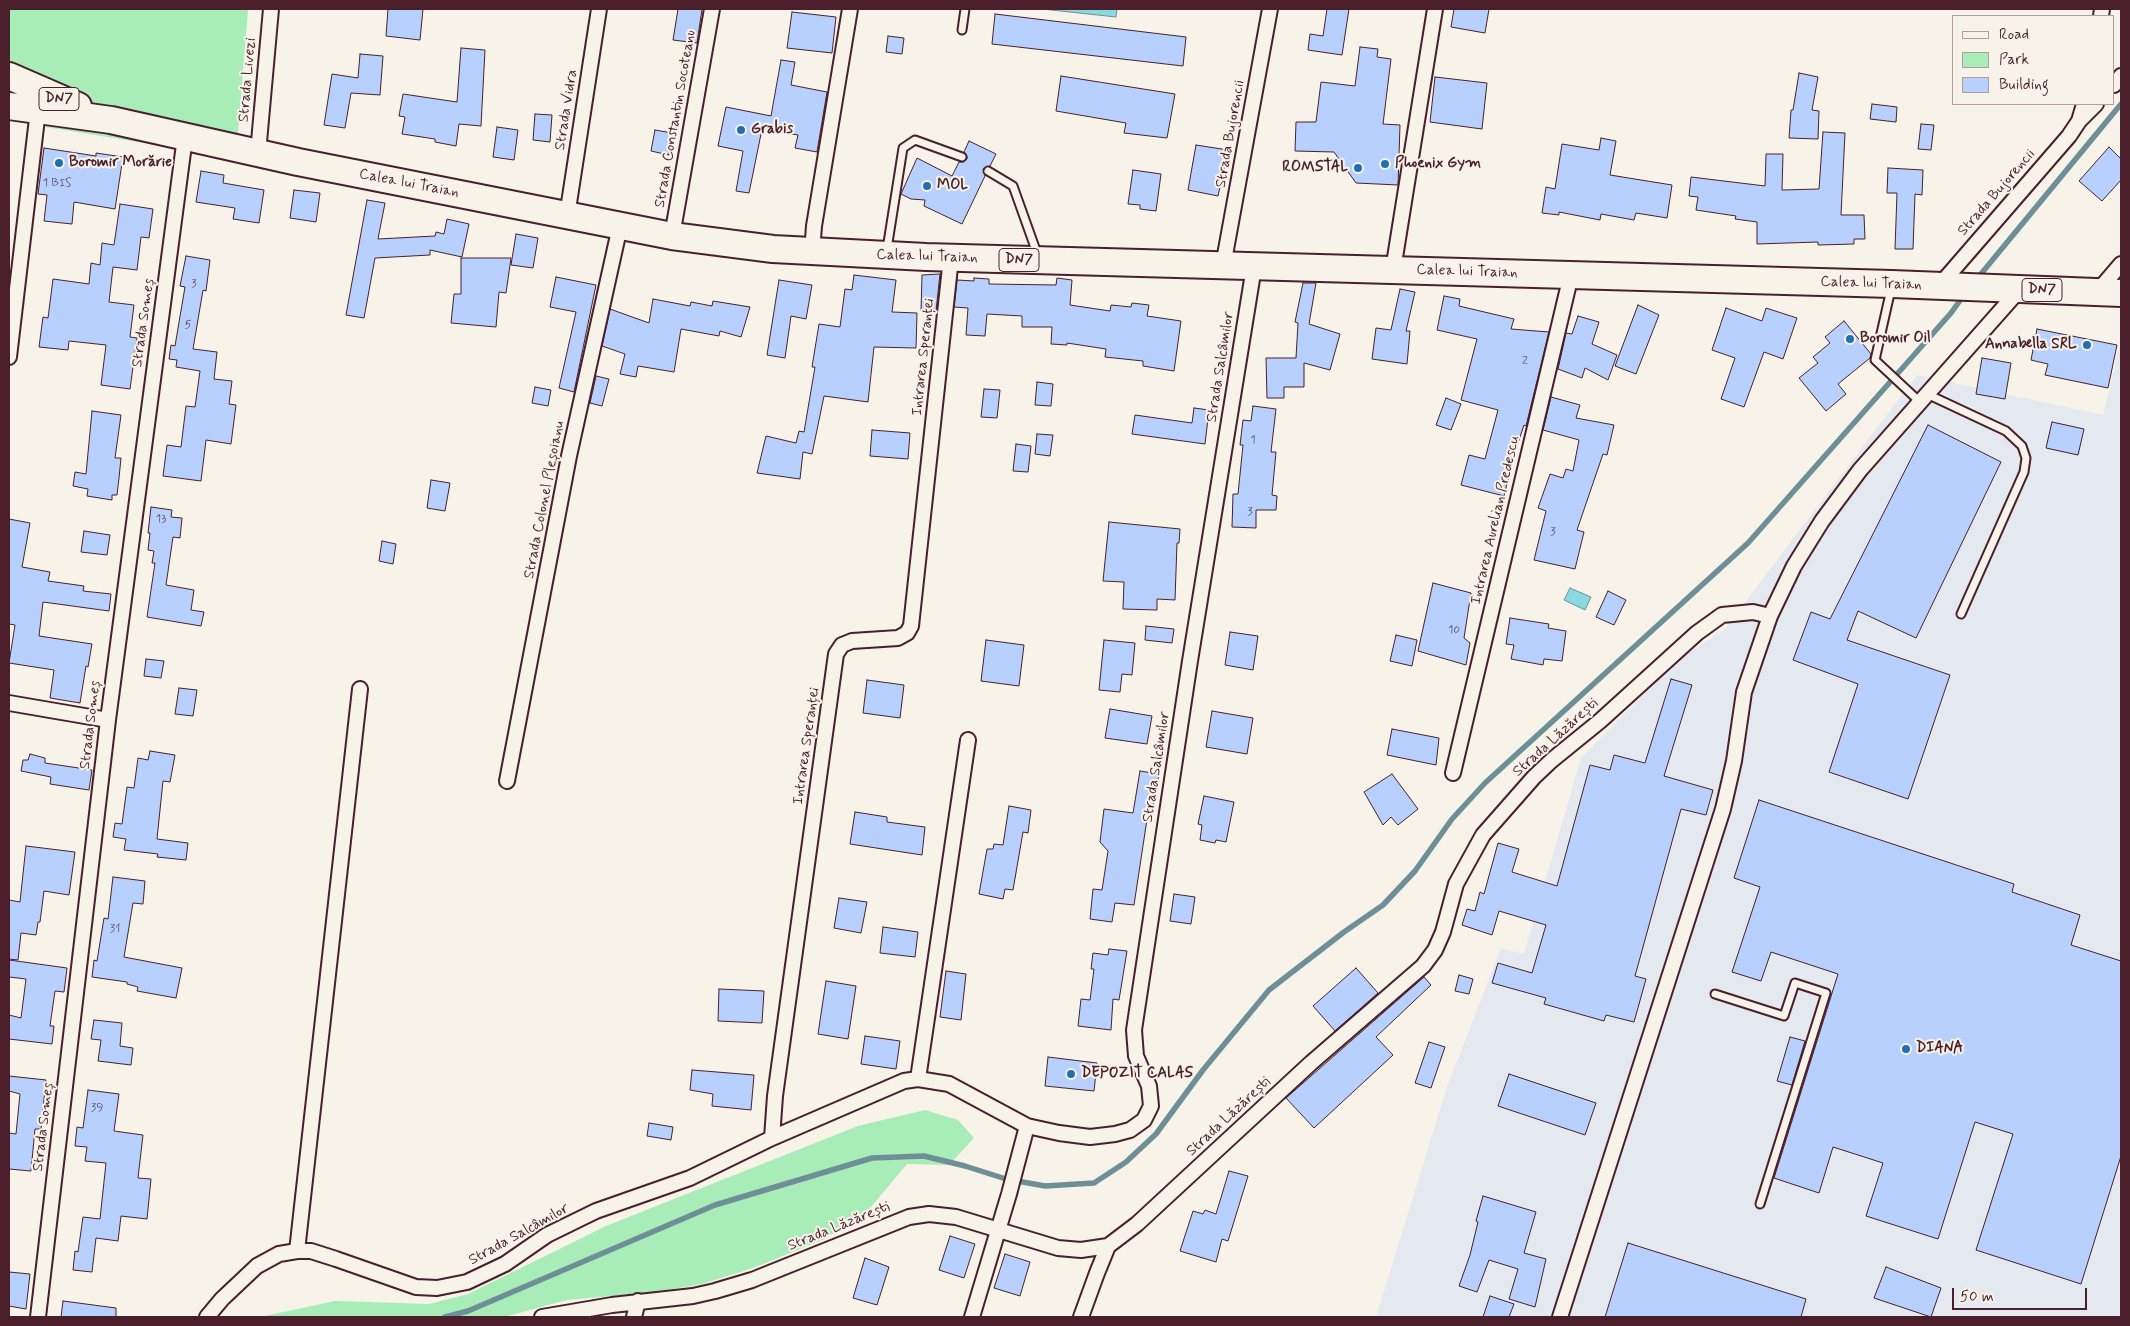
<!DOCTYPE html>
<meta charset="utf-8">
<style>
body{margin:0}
#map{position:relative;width:2130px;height:1326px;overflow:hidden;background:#f7f3e8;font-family:Mynerve,sans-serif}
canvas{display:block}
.frame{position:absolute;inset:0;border:10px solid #4a1f2b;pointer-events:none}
.legend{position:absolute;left:1952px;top:15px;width:162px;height:90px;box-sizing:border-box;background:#f7f3e8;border:1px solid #b29e9c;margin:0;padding:6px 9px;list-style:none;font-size:15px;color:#4a1f2b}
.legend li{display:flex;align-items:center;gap:10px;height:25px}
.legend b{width:25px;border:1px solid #b29e9c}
.scale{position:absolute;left:1952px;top:1288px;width:135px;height:22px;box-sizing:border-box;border:2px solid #4a1f2b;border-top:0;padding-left:6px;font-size:15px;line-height:18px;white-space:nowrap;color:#4a1f2b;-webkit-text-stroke:4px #f7f3e8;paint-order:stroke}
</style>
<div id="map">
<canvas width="2130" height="1326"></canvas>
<div class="frame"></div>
<ul class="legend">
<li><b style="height:6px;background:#f7f3e8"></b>Road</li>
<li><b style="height:14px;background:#a8ecb7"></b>Park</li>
<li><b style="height:14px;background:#b7d0fe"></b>Building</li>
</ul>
<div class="scale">50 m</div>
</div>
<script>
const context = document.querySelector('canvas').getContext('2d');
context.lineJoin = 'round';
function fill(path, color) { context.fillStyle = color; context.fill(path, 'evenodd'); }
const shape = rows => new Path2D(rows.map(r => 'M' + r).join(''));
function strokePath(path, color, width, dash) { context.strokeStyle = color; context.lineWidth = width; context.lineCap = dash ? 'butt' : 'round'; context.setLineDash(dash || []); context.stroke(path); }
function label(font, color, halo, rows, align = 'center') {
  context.font = font + ' Mynerve,sans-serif'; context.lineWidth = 4; context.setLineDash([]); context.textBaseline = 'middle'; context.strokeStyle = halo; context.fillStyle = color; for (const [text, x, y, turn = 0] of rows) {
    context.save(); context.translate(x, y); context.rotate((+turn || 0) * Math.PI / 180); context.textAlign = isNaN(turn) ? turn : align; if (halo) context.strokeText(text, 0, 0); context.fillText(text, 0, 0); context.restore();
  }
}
fill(shape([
 [2121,341,2121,1317,1376,1317,1447,1087,1501,948,1524,954,1581,758,1676,661,1724,630,1917,375,2103,415]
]), '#e4e8ef');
fill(shape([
 [9,9,248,9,236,158,9,121],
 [925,1110,958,1120,974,1138,949,1165,907,1164,871,1207,825,1239,753,1268,702,1284,655,1292,567,1300,504,1317,260,1317,335,1301,429,1304,468,1294,606,1226,858,1126]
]), '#a8ecb7');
const water = shape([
 [1042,9,1117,9,1116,17,1042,9],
 [1570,588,1591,597,1585,610,1564,600,1570,588]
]);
fill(water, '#88d9e1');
strokePath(water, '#6f8f98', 1);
strokePath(shape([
 [1976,280,2121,104],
 [445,1317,468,1311,715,1205,872,1158,924,1156,965,1166,1006,1179,1045,1186,1094,1183,1126,1162,1156,1134,1203,1070,1269,990,1344,932,1383,905,1415,871,1452,819,1485,783,1748,543,1951,313,1964,295]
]), '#6f8f98', 5.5);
const building = shape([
 [388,9,423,9,420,40,386,36,388,9],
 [678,9,702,9,697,43,673,40,678,9],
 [1327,9,1349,9,1342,55,1308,50,1310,34,1323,36,1327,9],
 [1454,9,1489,9,1485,33,1451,27,1454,9],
 [792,12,836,17,832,53,787,48,792,12],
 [995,14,1186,37,1183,66,992,44,995,14],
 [888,36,904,38,902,54,886,52,888,36],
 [1360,47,1378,49,1377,57,1391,59,1383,124,1400,125,1398,185,1356,183,1334,152,1295,151,1296,122,1316,122,1321,82,1355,86,1360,47],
 [461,48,485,50,481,126,459,124,456,146,435,142,435,139,402,134,405,117,399,116,403,94,457,102,461,48],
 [360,54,383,56,380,95,351,93,345,128,324,125,332,74,358,78,360,54],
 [781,60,795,62,791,85,827,92,817,152,795,148,798,135,762,129,749,193,736,191,743,151,718,146,726,107,771,116,781,60],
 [1799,73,1818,77,1812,110,1819,111,1818,139,1789,138,1791,110,1793,110,1799,73],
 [1061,76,1175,94,1167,138,1124,133,1126,123,1056,111,1061,76],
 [1435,77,1487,83,1482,129,1430,122,1435,77],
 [1872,104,1897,107,1896,122,1870,119,1872,104],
 [535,114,552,115,550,142,533,140,535,114],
 [1921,124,1934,125,1931,150,1918,149,1921,124],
 [497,127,518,130,514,160,493,157,497,127],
 [655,130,672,133,669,155,651,151,655,130],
 [1823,132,1845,133,1841,215,1864,215,1865,239,1854,239,1854,244,1818,245,1818,242,1757,244,1757,222,1735,219,1736,216,1696,210,1698,197,1689,196,1691,177,1765,186,1766,154,1783,154,1782,190,1819,189,1823,132],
 [1601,138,1616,141,1610,175,1672,185,1667,218,1636,213,1634,220,1601,214,1600,220,1559,212,1559,215,1542,213,1546,187,1555,189,1562,144,1599,150,1601,138],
 [969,141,996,154,990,166,983,169,985,176,962,224,924,206,925,200,911,199,901,194,917,158,952,176,959,162,963,162,967,159,967,156,964,152,969,141],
 [1196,145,1228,150,1218,196,1188,190,1196,145],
 [2109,147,2121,159,2121,180,2102,201,2079,181,2109,147],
 [44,148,96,156,96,153,123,157,115,209,74,202,72,224,44,221,47,195,38,194,44,148],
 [1888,168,1923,170,1922,195,1915,194,1913,249,1895,249,1897,193,1887,193,1888,168],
 [1133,170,1161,174,1156,211,1140,209,1140,205,1128,204,1133,170],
 [201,171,224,175,223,183,264,190,259,223,233,219,235,208,196,202,201,171],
 [294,190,320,193,316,222,290,218,294,190],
 [367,200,385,203,378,239,435,236,436,232,444,234,447,219,469,224,462,257,430,250,430,255,375,258,364,318,346,315,367,200],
 [120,204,153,209,149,238,141,237,137,270,113,267,109,302,134,305,130,337,137,338,130,389,101,385,106,345,69,341,68,350,39,347,43,317,48,318,53,279,89,284,91,263,100,265,102,243,114,245,120,204],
 [516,234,538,238,533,268,511,265,516,234],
 [186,256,210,260,206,291,203,290,193,349,217,352,214,379,232,381,229,404,236,405,231,444,206,440,201,481,163,476,167,445,181,447,186,406,195,407,200,371,176,367,177,360,169,359,171,345,175,346,185,287,180,286,186,256],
 [461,258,511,258,506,293,499,292,496,327,451,323,454,294,461,294,461,258],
 [940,274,936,311,921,311,922,275,940,274],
 [854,275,896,280,892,312,917,313,916,348,874,347,868,402,824,396,812,454,803,452,800,479,757,473,766,436,796,443,799,431,804,432,815,367,812,367,819,324,840,327,845,289,852,290,854,275],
 [556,277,596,285,574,392,559,388,576,312,550,307,556,277],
 [974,278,989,279,989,284,1056,285,1057,278,1072,280,1070,305,1110,311,1111,305,1131,307,1132,303,1149,305,1147,316,1181,321,1174,371,1143,366,1143,361,1105,357,1106,349,1067,343,1067,345,1051,344,1052,327,1022,327,1022,316,987,314,985,336,966,335,968,308,954,307,957,280,974,281,974,278],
 [779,280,812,285,806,319,791,316,785,358,767,355,779,280],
 [1303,283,1316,283,1309,324,1340,334,1330,370,1304,363,1304,387,1284,387,1284,398,1267,398,1266,358,1296,358,1298,323,1295,322,1303,283],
 [1400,289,1415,292,1406,331,1410,331,1407,364,1372,359,1376,328,1391,330,1400,289],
 [1444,296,1460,299,1459,306,1514,319,1511,329,1549,332,1526,426,1524,425,1518,443,1517,443,1504,496,1461,485,1469,455,1485,459,1498,410,1461,400,1477,339,1437,330,1444,296],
 [653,299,690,306,691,302,712,306,713,301,750,307,741,337,720,331,719,336,681,329,674,372,638,366,636,377,620,374,625,354,602,346,610,309,649,323,653,299],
 [1638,305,1659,315,1636,374,1615,366,1638,305],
 [1726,308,1762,321,1766,308,1797,318,1783,359,1764,352,1744,407,1721,399,1735,358,1712,350,1726,308],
 [1578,316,1599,322,1592,344,1617,355,1608,380,1585,368,1582,378,1558,369,1566,333,1572,334,1578,316],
 [1844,321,1871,354,1870,358,1838,384,1846,394,1826,411,1799,378,1818,363,1813,357,1830,343,1825,337,1844,321],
 [2037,329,2117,345,2108,388,2045,375,2048,364,2031,360,2037,329],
 [1982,358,2011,363,2005,399,1976,394,1982,358],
 [596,376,609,379,602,406,590,403,596,376],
 [1037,382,1053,384,1051,406,1035,405,1037,382],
 [535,387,551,390,548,406,532,403,535,387],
 [984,389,1000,390,997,418,981,417,984,389],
 [1551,397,1580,405,1576,418,1614,425,1607,455,1603,454,1577,530,1584,532,1575,569,1534,560,1546,511,1538,508,1550,474,1563,478,1566,469,1573,471,1579,440,1543,430,1551,397],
 [1446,398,1461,404,1451,430,1436,425,1446,398],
 [1253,406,1276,409,1271,452,1276,452,1272,495,1277,496,1276,510,1256,510,1256,528,1232,527,1233,494,1238,494,1243,445,1240,445,1243,420,1251,421,1253,406],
 [1194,408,1209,410,1205,444,1132,434,1135,415,1192,423,1194,408],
 [92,411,121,415,115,458,121,458,119,478,117,495,112,495,112,500,87,496,88,489,73,486,75,472,86,474,92,411],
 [2052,422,2084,429,2078,455,2046,448,2052,422],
 [1928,425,2001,462,1916,638,1858,611,1847,640,1950,675,1908,799,1829,772,1858,684,1793,660,1811,612,1830,619,1928,425],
 [872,430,910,433,908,459,870,456,872,430],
 [1037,434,1053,435,1050,456,1035,454,1037,434],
 [1016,444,1031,446,1028,472,1013,471,1016,444],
 [431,480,450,483,445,511,427,508,431,480],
 [151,507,172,510,171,517,182,518,180,538,173,537,166,585,194,590,191,610,204,612,201,626,147,617,155,563,152,563,154,551,148,550,150,533,148,533,151,507],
 [9,519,30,523,22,567,50,572,48,581,84,586,83,591,111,594,109,611,43,602,39,636,92,644,88,667,86,666,80,703,50,698,54,670,9,663,15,625,9,624,9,519],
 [1109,522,1180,529,1179,543,1177,543,1175,600,1157,599,1157,610,1123,609,1124,582,1103,581,1109,522],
 [84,531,110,535,107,555,81,552,84,531],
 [382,541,396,544,393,564,379,561,382,541],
 [1433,583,1471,593,1464,638,1470,643,1466,665,1418,651,1433,583],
 [1608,591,1626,600,1614,625,1596,617,1608,591],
 [1510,618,1549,624,1548,628,1566,631,1562,661,1544,659,1543,665,1511,659,1514,645,1506,644,1510,618],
 [1146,626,1174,629,1172,643,1145,640,1146,626],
 [1230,632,1258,636,1253,670,1225,665,1230,632],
 [1396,635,1417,640,1412,666,1390,661,1396,635],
 [986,640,1024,645,1019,686,981,681,986,640],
 [1104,640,1135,643,1132,675,1122,674,1120,692,1099,690,1104,640],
 [146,659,164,661,161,678,144,676,146,659],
 [1671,679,1692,685,1664,776,1713,790,1706,815,1681,809,1635,976,1646,979,1634,1022,1606,1015,1604,1021,1544,1004,1546,998,1492,983,1498,963,1532,973,1546,925,1499,911,1492,935,1462,925,1467,909,1475,911,1480,892,1484,894,1498,843,1519,849,1512,872,1557,886,1590,765,1610,770,1614,755,1645,763,1671,679],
 [867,680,904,685,900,718,863,713,867,680],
 [179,688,197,690,193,716,175,714,179,688],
 [1110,709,1152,716,1147,744,1105,738,1110,709],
 [1212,711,1253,718,1247,754,1206,747,1212,711],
 [1392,729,1439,738,1436,765,1387,755,1392,729],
 [150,751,175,755,170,782,163,781,157,839,188,843,186,860,157,857,158,854,124,850,126,839,113,837,115,823,122,824,127,787,134,788,138,758,148,760,150,751],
 [30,754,45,758,45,763,92,770,89,790,50,784,51,777,21,771,23,760,28,760,30,754],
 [1140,771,1159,774,1153,807,1149,806,1134,905,1115,903,1112,922,1090,919,1093,889,1102,890,1108,851,1100,842,1104,809,1133,813,1140,771],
 [1392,774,1418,809,1398,825,1391,817,1383,825,1364,792,1392,774],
 [1204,796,1234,802,1226,842,1216,840,1215,843,1200,840,1202,825,1198,824,1204,796],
 [1759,800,2014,884,2012,892,2080,915,2071,945,2121,961,2121,1156,2081,1284,1976,1250,2013,1134,1975,1122,1938,1239,1866,1216,1883,1163,1833,1147,1819,1193,1774,1178,1838,974,1771,952,1761,981,1732,972,1760,887,1734,878,1759,800],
 [1009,806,1031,810,1028,833,1023,832,1013,890,1005,889,1003,899,979,894,987,849,993,849,994,844,1003,845,1009,806],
 [855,812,887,817,887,822,925,827,922,855,850,844,855,812],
 [26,846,75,852,69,895,44,891,40,922,38,922,36,935,21,933,18,960,9,959,9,900,20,902,26,846],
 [113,877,145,881,143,904,133,903,124,957,182,968,176,998,137,991,138,987,127,984,127,982,92,977,94,960,97,961,104,918,108,919,113,877],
 [1174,894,1195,897,1191,924,1170,921,1174,894],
 [839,898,867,902,861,933,834,928,839,898],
 [883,927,918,932,915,957,880,953,883,927],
 [1109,949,1127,951,1119,1000,1113,999,1111,1030,1078,1026,1081,999,1090,1000,1094,969,1091,969,1093,953,1108,955,1109,949],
 [9,960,67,968,64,992,55,991,50,1026,54,1026,52,1044,9,1039,9,1015,21,1018,26,979,9,977,9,960],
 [1356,968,1378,993,1335,1031,1313,1006,1356,968],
 [946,971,966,974,961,1020,940,1017,946,971],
 [1459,975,1473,979,1469,994,1455,991,1459,975],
 [1424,977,1431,985,1376,1037,1393,1055,1314,1128,1286,1098,1424,977],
 [826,981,856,986,848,1039,818,1034,826,981],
 [719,989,764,991,762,1023,718,1021,719,989],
 [94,1020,122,1023,120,1046,133,1048,131,1065,98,1061,101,1040,91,1039,94,1020],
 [865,1036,900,1041,896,1069,861,1064,865,1036],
 [1790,1037,1805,1041,1792,1085,1777,1081,1790,1037],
 [1429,1042,1445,1047,1431,1088,1415,1083,1429,1042],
 [1048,1057,1097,1063,1094,1091,1045,1086,1048,1057],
 [692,1070,754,1075,751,1110,712,1106,713,1094,690,1090,692,1070],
 [1509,1074,1596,1103,1585,1135,1498,1106,1509,1074],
 [9,1076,46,1080,41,1129,35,1129,31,1171,9,1169,9,1133,16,1134,20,1094,9,1091,9,1076],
 [88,1090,119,1094,114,1131,143,1135,138,1178,151,1179,147,1219,121,1216,118,1241,96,1238,92,1272,73,1270,75,1251,78,1252,83,1217,100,1219,106,1163,85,1161,87,1147,75,1146,77,1127,83,1128,88,1090],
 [649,1123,673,1127,671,1140,647,1136,649,1123],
 [1229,1171,1248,1176,1228,1241,1222,1239,1216,1262,1180,1251,1193,1211,1203,1214,1205,1210,1216,1214,1229,1171],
 [1483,1196,1536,1212,1524,1253,1546,1259,1535,1307,1509,1299,1518,1269,1489,1260,1477,1292,1459,1286,1470,1255,1478,1222,1476,1221,1483,1196],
 [950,1236,975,1244,964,1278,939,1270,950,1236],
 [1628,1243,1806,1299,1801,1317,1605,1317,1628,1243],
 [1005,1254,1030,1262,1020,1296,994,1288,1005,1254],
 [865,1258,889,1267,877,1305,853,1298,865,1258],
 [1886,1267,1941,1288,1931,1317,1874,1298,1886,1267],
 [9,1272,30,1274,26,1309,9,1306,9,1272],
 [1490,1296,1514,1304,1509,1317,1483,1317,1490,1296],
 [63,1301,116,1308,116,1317,61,1317,63,1301]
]);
fill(building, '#b7d0fe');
strokePath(building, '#4a1f2b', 1);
const lane = shape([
 [962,30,965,9],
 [988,171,1013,186,1038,256],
 [887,249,903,148,915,140,962,157],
 [1891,289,1875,360,1920,402],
 [1927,394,2006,431,2022,446,2026,458,2024,472,1961,614],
 [1715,994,1784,1016,1795,983,1826,993,1760,1204]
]);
const street = shape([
 [2101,16,2102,9],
 [2114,85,2121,76],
 [2079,121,2096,104],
 [258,153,271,9],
 [567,216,599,9],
 [672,236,712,9],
 [812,252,814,226,850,9],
 [1223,266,1270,9],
 [1393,270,1435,9],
 [1939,286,2069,136,2079,121,2084,104],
 [2097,292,2121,264],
 [9,357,38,110],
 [9,703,108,720],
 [1453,773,1571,275],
 [507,781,569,456,620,226],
 [918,1079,968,740],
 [772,1138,775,1096,836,654,842,645,852,641,898,638,907,633,911,626,951,258],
 [297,1251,360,689],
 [38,1317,108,720,185,137],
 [207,1317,222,1299,257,1266,279,1254,297,1251,311,1251,336,1259,416,1287,437,1288,467,1282,505,1264,547,1235,596,1211,690,1178,772,1138,904,1081,918,1079,949,1084,1027,1126,1059,1133,1090,1137,1115,1134,1130,1130,1144,1120,1151,1106,1149,1086,1136,1056,1134,1030,1190,661,1254,267],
 [542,1317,612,1305,693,1296,715,1291,752,1280,909,1217,929,1214,956,1217,1058,1248,1081,1250,1108,1246,1137,1224,1311,1063,1423,966,1435,950,1443,932,1456,884,1483,835,1534,777,1552,760,1600,721,1697,633,1722,615,1753,612,1770,616],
 [634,1317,638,1301],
 [972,1317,1009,1194,1027,1126],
 [1081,1317,1097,1273,1108,1246],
 [1560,1317,1723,809,1734,761,1744,692,1770,616,1794,566,1822,521,1860,470,2020,289]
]);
const highway = shape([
 [9,76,78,106],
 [9,106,111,120,298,162,672,236,773,249,926,257,1892,284,2121,293]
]);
strokePath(lane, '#4a1f2b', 11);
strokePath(street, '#4a1f2b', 18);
strokePath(highway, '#4a1f2b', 30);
strokePath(lane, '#f7f3e8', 7);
strokePath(street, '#f7f3e8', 14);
strokePath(highway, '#f7f3e8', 26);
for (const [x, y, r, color] of [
 [741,130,5,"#1f6fb2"],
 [59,163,5,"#1f6fb2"],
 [1385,164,5,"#1f6fb2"],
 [1358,168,5,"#1f6fb2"],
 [927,186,5,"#1f6fb2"],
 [1850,339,5,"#1f6fb2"],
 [2087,345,5,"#1f6fb2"],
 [1906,1049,5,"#1f6fb2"],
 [1071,1074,5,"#1f6fb2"]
]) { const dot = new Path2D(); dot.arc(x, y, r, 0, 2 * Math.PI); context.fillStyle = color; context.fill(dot); strokePath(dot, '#f7f3e8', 2); }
label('12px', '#654b60', null, [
 ["1 BIS",57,183],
 ["3",194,284],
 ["5",188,325],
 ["2",1525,361],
 ["1",1253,440],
 ["3",1250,512],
 ["13",161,519],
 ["3",1553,532],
 ["10",1454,630],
 ["31",115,929],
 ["39",97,1108]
]);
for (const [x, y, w] of [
 [59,99,40],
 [1019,260,40],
 [2042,290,40]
]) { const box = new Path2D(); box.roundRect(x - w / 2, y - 11.5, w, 23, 4); context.fillStyle = '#f7f3e8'; context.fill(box); strokePath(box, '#4a1f2b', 1); }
label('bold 14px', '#4a1f2b', null, [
 ["DN7",59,99],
 ["DN7",1019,260],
 ["DN7",2042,290]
]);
label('15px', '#4a1f2b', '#f7f3e8', [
 ["Strada Livezi",248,80,-85],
 ["Strada Vidra",567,110,-81],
 ["Strada Constantin Socoteanu",676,119,-80],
 ["Strada Bujorencii",1231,134,-80],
 ["Calea lui Traian",409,184,11],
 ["Strada Bujorencii",1997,193,-49],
 ["Calea lui Traian",927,257,2],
 ["Calea lui Traian",1467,272,2],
 ["Calea lui Traian",1871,284,2],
 ["Strada Someș",144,323,-82],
 ["Intrarea Speranței",924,357,-84],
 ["Strada Salcâmilor",1221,367,-81],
 ["Strada Colonel Pleșoianu",545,500,-79],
 ["Intrarea Aurelian Predescu",1496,520,-77],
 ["Strada Someș",91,725,-83],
 ["Strada Lăzărești",1556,738,-42],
 ["Intrarea Speranței",807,746,-82],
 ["Strada Salcâmilor",1157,767,-81],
 ["Strada Lăzărești",1229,1117,-43],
 ["Strada Someș",44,1127,-83],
 ["Strada Lăzărești",839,1227,-22],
 ["Strada Salcâmilor",519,1235,-29]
]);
label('bold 15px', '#4a1f2b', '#f7f3e8', [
 ["Grabis",751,130],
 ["Boromir Morărie",69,163],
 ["Phoenix Gym",1395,164],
 ["ROMSTAL",1348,168,"right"],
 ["MOL",937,186],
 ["Boromir Oil",1860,339],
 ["Annabella SRL",2077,345,"right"],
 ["DIANA",1916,1049],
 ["DEPOZIT CALAS",1081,1074]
], 'left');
</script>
